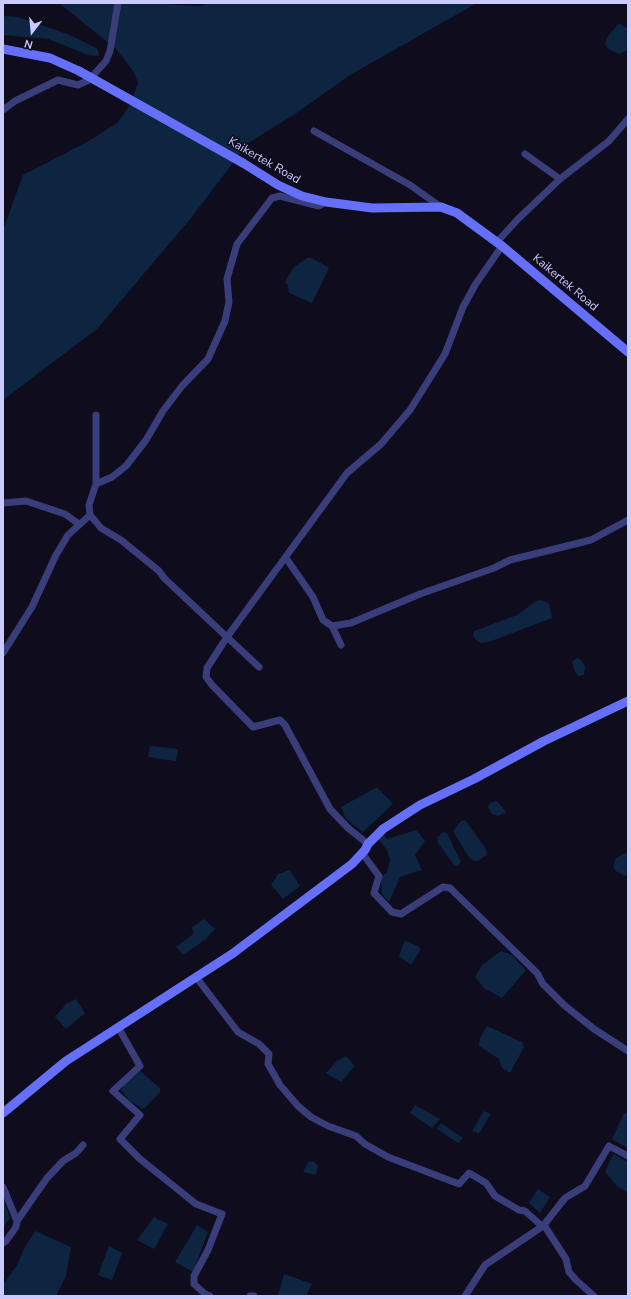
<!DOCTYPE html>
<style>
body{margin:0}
#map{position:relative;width:631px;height:1299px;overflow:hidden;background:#0e0c1d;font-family:"Nunito Sans",sans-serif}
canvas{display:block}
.frame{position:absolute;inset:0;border:4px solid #cbcafd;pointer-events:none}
.north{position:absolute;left:12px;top:12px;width:40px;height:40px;-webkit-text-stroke:3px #0e0c1d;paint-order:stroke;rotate:196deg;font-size:11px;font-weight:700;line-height:16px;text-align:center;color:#cbcafd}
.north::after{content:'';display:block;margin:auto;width:14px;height:18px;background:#cbcafd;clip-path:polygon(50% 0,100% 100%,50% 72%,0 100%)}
</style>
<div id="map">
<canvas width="631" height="1299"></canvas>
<div class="frame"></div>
<div class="north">N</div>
</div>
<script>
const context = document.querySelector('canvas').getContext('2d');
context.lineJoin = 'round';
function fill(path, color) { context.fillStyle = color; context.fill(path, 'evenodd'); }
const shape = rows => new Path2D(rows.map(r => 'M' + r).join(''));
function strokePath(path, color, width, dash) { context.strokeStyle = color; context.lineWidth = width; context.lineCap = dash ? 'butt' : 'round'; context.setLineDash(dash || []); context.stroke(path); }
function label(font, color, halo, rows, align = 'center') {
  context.font = font + ' "Nunito Sans",sans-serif'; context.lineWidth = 3; context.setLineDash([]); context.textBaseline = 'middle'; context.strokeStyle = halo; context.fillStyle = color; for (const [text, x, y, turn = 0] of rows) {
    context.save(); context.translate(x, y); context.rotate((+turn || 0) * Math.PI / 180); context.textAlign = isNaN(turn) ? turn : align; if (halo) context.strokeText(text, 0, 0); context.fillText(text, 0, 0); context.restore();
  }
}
fill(shape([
 [59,3,152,3,199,6,211,3,477,3,350,75,295,114,248,143,191,218,97,329,3,400,3,230,23,175,87,142,117,123,130,105,138,83,134,72,116,49],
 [3,16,18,17,70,35,98,49,99,56,88,55,48,39,3,35],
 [619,23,628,29,628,50,619,54,608,49,605,44,608,36],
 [307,258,312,258,329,268,312,303,289,293,288,285,285,282,294,267],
 [542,600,549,604,552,618,489,642,481,643,476,640,473,636,474,631,517,615,536,601],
 [577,658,580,659,585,666,584,675,578,676,574,670,572,662],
 [150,746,178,749,176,761,148,757],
 [377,787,393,804,363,832,346,819,341,807],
 [497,801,506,812,498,816,492,814,488,807,490,803],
 [465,820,486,849,487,855,477,861,472,860,468,856,453,831,461,821],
 [416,830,425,841,415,855,422,870,400,877,389,902,382,894,381,877,387,872,390,860,387,850,378,839,383,833,387,839],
 [443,832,447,833,461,862,457,866,453,864,438,843,437,838],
 [625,853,628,854,628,874,624,876,616,871,613,866,616,858],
 [290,870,300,886,283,899,271,885,278,874],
 [204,919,215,929,206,939,183,955,176,947,193,934,192,927],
 [407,941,420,947,420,951,411,965,399,956,404,942],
 [501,951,512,955,526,970,502,998,485,989,475,977,482,965],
 [76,999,85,1013,66,1029,55,1017,66,1004],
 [487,1026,522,1042,524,1047,510,1073,502,1068,499,1059,479,1046,480,1038],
 [346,1056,355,1066,341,1082,326,1073,336,1062],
 [140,1071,160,1088,160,1092,144,1109,130,1101,121,1090,124,1085],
 [415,1105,440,1119,432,1128,410,1113],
 [484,1111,491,1114,479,1133,472,1131],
 [624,1113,628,1114,628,1148,612,1139],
 [441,1123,463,1138,458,1143,437,1129],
 [613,1154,628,1162,628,1193,617,1186,605,1172],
 [313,1161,318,1166,316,1175,303,1172,308,1162],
 [538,1189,550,1197,540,1213,529,1203],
 [3,1197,10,1218,4,1226,3,1226],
 [154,1217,168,1224,154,1249,137,1240],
 [197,1225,208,1232,193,1272,175,1262],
 [35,1231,71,1247,66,1276,56,1296,3,1296,3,1285,17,1265,25,1247],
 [109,1246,122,1253,112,1280,98,1275],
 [284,1274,312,1284,306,1296,278,1296]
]), '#0d2540');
strokePath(shape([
 [3,110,15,101,58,80,78,85,89,80,106,61,110,51,118,3],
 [314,131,410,185,441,207],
 [525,154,560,179],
 [497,242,518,219,560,179,609,141,628,119],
 [96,484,96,415],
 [3,503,26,501,65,514,79,524],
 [90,515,89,505,96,484,112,477,126,466,146,440,163,411,182,386,208,359,225,321,229,302,227,279,237,244,272,198,280,196,319,206,326,202],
 [286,558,313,597,323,620,332,626],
 [341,645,332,626,351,623,420,594,494,568,510,560,591,540,628,520],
 [3,653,32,607,56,555,68,535,90,515,101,528,121,540,159,571,164,578,259,667],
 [368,844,348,828,330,809,285,725,280,720,253,727,212,685,206,677,207,668,227,637,347,473,381,444,410,410,445,354,463,307,475,285,502,246],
 [362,853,379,876,374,893,392,912,401,914,443,887,450,888,537,973,543,984,564,1005,594,1029,628,1051],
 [196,977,238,1032,259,1044,269,1054,268,1064,280,1085,298,1106,311,1117,328,1126,356,1136,365,1144,388,1157,459,1184,469,1173,486,1183,495,1196,519,1210,525,1211,542,1226],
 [118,1027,140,1066,113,1091,140,1115,120,1139,140,1159,196,1204,222,1214,208,1250,194,1276,194,1284,205,1294,210,1296],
 [3,1187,17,1221,16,1227,6,1241,3,1243],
 [17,1221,47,1178,63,1161,76,1153,83,1145],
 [544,1225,566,1259,569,1272,576,1280,594,1296],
 [250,1296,254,1296],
 [465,1296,485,1265,543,1226,565,1198,585,1186,609,1146,628,1156]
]), '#393d7a', 7);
strokePath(shape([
 [3,49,50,58,79,71],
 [243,163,278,185,302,196,326,202,372,208,441,207,457,213,502,246,628,352],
 [3,1113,66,1061,232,954,352,864,365,850,368,844,383,829,420,805,474,779,544,741,628,701]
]), '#656ff9', 9);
strokePath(shape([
 [79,71,243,163]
]), '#656ff9', 9);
label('12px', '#cbcafd', '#0e0c1d', [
 ["Kaikertek Road",264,161,30],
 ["Kaikertek Road",565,283,40]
]);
</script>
